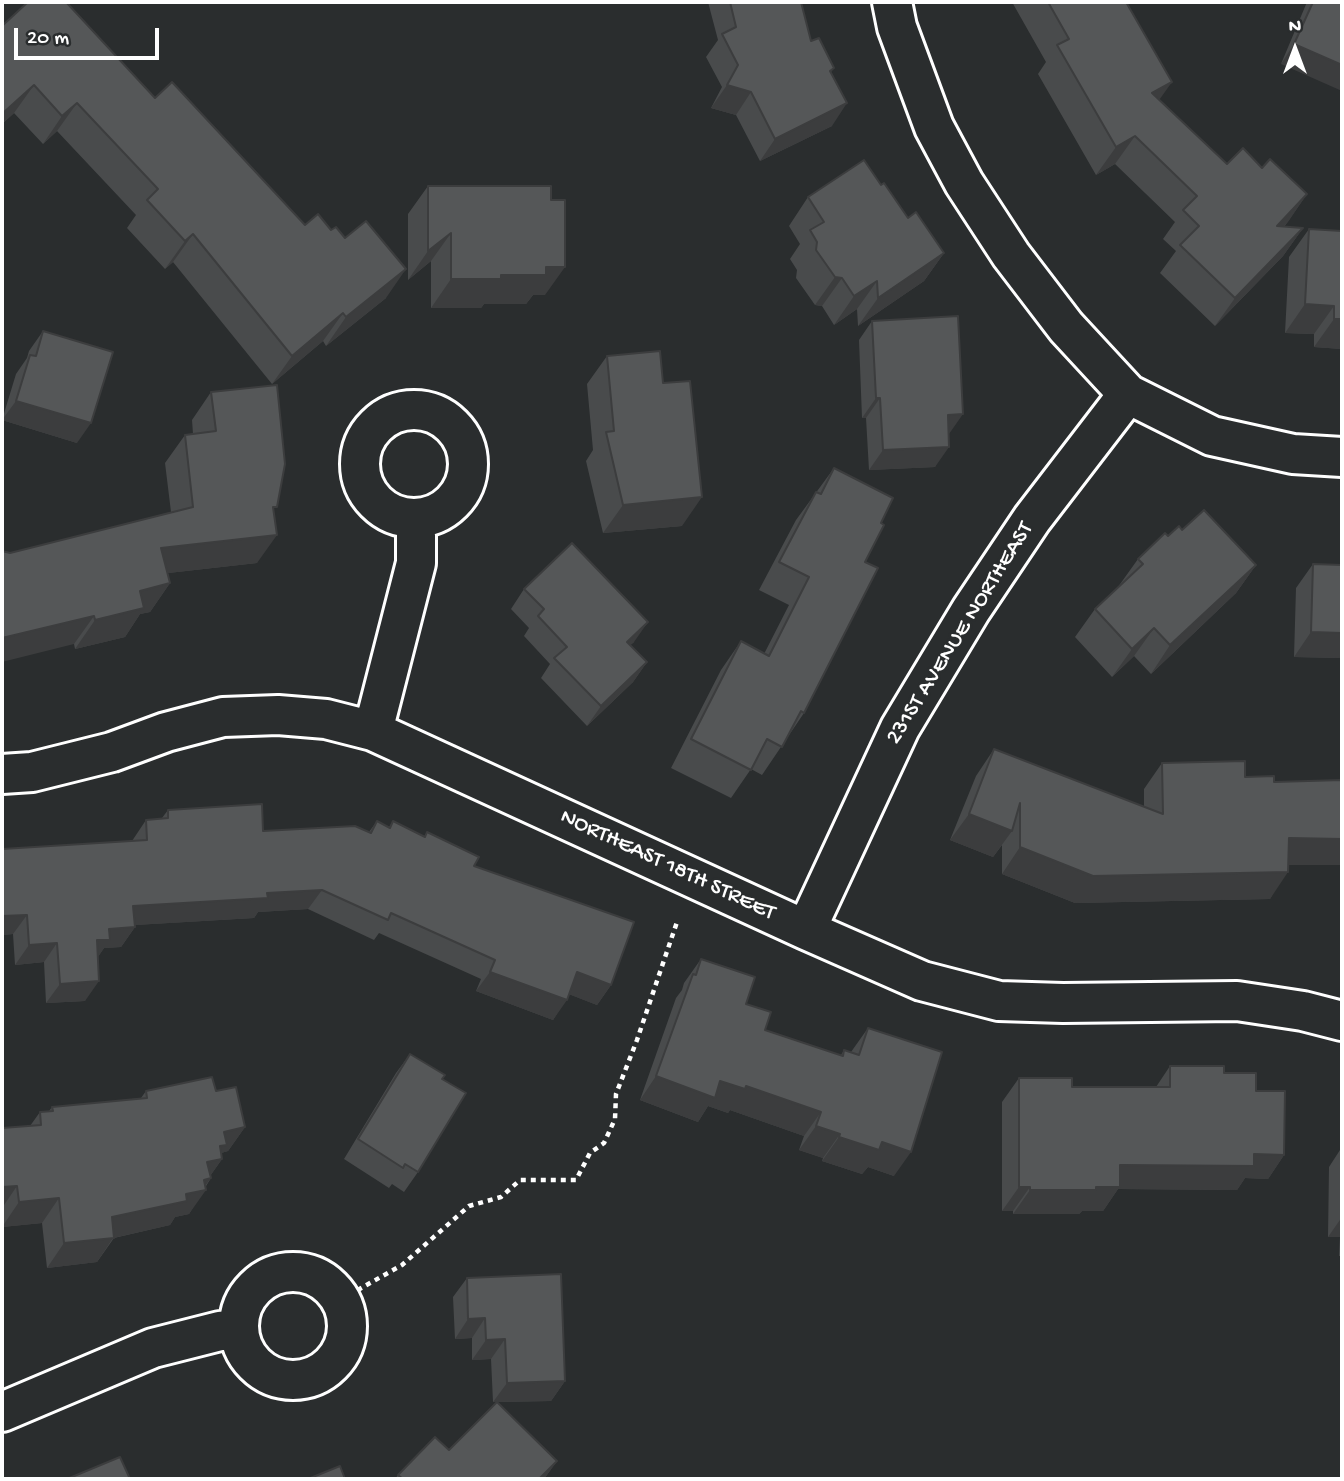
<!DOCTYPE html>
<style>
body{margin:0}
#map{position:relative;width:1344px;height:1481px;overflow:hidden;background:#2a2d2e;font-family:"Gochi Hand",sans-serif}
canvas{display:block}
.frame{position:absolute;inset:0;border:4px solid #fff;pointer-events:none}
.north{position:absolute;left:1260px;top:14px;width:70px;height:70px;-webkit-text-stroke:5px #2a2d2e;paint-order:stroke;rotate:0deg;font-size:19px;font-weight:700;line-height:28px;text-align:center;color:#fff}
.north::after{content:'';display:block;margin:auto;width:24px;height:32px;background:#fff;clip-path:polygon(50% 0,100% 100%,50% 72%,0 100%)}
.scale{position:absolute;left:14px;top:28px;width:145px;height:32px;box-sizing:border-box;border:4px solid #fff;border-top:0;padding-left:9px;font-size:21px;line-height:24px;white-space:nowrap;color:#fff;-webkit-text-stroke:5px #2a2d2e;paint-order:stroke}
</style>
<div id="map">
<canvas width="1344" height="1481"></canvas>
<div class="frame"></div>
<div class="north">N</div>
<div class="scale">20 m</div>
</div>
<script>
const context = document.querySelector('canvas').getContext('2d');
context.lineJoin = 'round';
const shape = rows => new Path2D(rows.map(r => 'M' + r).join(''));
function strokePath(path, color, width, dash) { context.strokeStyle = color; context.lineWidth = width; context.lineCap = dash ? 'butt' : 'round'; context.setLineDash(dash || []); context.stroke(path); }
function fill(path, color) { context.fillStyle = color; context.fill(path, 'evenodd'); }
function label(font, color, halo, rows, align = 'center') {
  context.font = font + ' "Gochi Hand",sans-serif'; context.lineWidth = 5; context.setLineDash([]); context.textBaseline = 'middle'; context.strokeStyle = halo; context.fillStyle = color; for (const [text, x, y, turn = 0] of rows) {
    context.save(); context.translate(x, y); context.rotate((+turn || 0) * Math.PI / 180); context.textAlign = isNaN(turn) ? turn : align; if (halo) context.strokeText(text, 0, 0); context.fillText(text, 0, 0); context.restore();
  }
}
const minor = shape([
 [892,2,897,27,934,127,964,183,1011,255,1066,327,1128,394,1212,436,1293,454,1342,457],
 '360 464a54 54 0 1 1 108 0a54 54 0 1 1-108 0Z',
 [373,731,416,563,416,518],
 [2,774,32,772,112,752,166,732,223,717,278,715,326,719,373,731,806,930,922,981,999,1001,1063,1003,1237,1001,1303,1011,1342,1021],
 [806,930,900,728,971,610,1032,519,1128,394],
 '239 1326a54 54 0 1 1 108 0a54 54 0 1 1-108 0Z',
 [2,1412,153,1348,220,1331,238,1329]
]);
strokePath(minor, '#fff', 44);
strokePath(shape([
 [340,1300,402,1265,469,1206,501,1197,520,1180,576,1180,590,1153,604,1143,615,1119,616,1094,637,1040,678,919]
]), '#fff', 4.5, [5, 5]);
strokePath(minor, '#2a2d2e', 38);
fill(shape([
 [708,2,801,2,811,41,834,68,831,72,832,126,760,161,736,115,711,108,722,87,706,57,718,40],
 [1012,2,1126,2,1159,100,1227,164,1262,168,1307,194,1284,227,1303,228,1283,256,1215,326,1160,273,1176,251,1163,239,1175,222,1115,164,1096,175,1038,74,1046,62],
 [1307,2,1342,2,1281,64],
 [2,26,155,98,305,225,386,298,326,346,323,341,272,384,173,262,165,269,127,228,136,215,57,131,43,144,14,113,2,124],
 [881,185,908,218,944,253,924,281,858,326,857,309,834,325,822,306,815,305,796,278,797,270,790,259,800,244,789,226,808,197],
 [428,186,545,295,533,295,526,304,484,304,481,308,431,308,431,261,408,280,408,214],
 [1309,229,1342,231,1342,349,1314,347,1314,334,1285,333,1289,257],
 [872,321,949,434,948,434,935,467,869,470,866,418,862,418,859,340],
 [43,331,77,443,2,420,16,374,27,358,29,351],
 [607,356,663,383,682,526,603,533,586,461,593,450,587,384],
 [211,392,274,512,257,563,168,573,170,583,150,612,140,614,125,637,75,649,74,644,10,553,171,512,165,463,185,435,193,434,192,420],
 [834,468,881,523,804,713,762,775,751,769,731,798,671,768,721,670,741,641,764,654,789,605,759,590,796,520],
 [1182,530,1256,565,1236,593,1151,674,1134,656,1112,677,1075,637,1095,609,1118,587,1138,559,1168,536],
 [1313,564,1342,565,1342,658,1294,657,1296,588],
 [524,589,634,642,630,645,647,662,633,682,587,726,541,678,550,664,524,636,529,628,511,609],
 [994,749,1144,807,1144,789,1162,763,1274,782,1342,780,1342,908,1340,908,1340,865,1288,865,1270,899,1075,903,1002,874,1002,845,993,857,950,840,976,776],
 [168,810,263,831,369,832,377,821,389,827,393,821,424,837,427,832,474,866,611,985,597,1005,569,994,553,1020,476,991,481,979,379,933,374,940,308,909,258,912,254,918,134,925,135,927,121,947,104,948,97,958,85,1001,46,1003,44,962,15,965,13,934,2,935,2,849,132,841,146,820,162,818],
 [701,959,746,1004,765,1030,841,1055,844,1050,851,1052,868,1028,894,1176,868,1167,862,1174,822,1161,823,1158,799,1150,804,1136,730,1110,728,1113,708,1106,698,1122,640,1100,676,998,682,990,684,983],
 [410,1054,442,1079,418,1172,404,1192,392,1184,389,1188,344,1159,396,1073],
 [1170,1066,1224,1073,1256,1091,1284,1155,1268,1179,1245,1178,1237,1190,1118,1189,1103,1211,1082,1211,1079,1214,1013,1214,1013,1211,1002,1211,1002,1102,1019,1078,1072,1087,1156,1087],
 [146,1091,216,1091,245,1127,228,1151,221,1153,222,1159,210,1176,211,1178,189,1214,175,1217,170,1225,114,1238,97,1262,47,1268,42,1223,2,1227,2,1128,30,1126,40,1112,49,1111,52,1107,141,1098],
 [1342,1142,1342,1256,1339,1256,1340,1237,1328,1237,1329,1167,1340,1150,1340,1144],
 [467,1278,565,1381,551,1401,497,1402,557,1461,544,1479,395,1479,398,1475,449,1450,497,1402,493,1402,491,1359,472,1360,472,1338,455,1339,453,1297]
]), '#494b4c');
fill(shape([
 [1294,44,1342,65,1342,91,1281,64],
 [1172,82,1152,110,1152,93],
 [34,85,14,113,2,124,2,115,3,113],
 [727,85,751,92,736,115,711,108],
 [77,103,57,131,43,144,62,116],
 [847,103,832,126,760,161,775,139],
 [1135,136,1115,164,1096,175,1116,147],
 [1307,194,1288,222,1257,254,1277,226],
 [1303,228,1283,256,1215,326,1235,298],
 [451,233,431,261,408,280,428,251],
 [193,234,173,262,165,269,185,241],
 [944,253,924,281,858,326,878,298],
 [546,267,565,267,545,295,533,295,526,304,484,304,481,308,431,308,451,279],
 [406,269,386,298,326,346,346,317],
 [835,277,842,278,822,306,815,305],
 [877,281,857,309,834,325,854,296],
 [1305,304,1334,306,1314,334,1285,333],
 [343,313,323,341,272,384,292,356],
 [1334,319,1342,319,1342,349,1314,347],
 [876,398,880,398,866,418,862,418],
 [16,401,91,423,77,443,2,420],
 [963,414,949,434,934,435,948,415],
 [949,447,935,467,869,470,883,450],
 [702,497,682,526,603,533,623,505],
 [277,535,257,563,142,576,161,548],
 [1256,565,1236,593,1151,674,1170,645],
 [170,583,150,612,140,614,125,637,75,649,95,620,140,591],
 [94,616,74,644,2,662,2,638],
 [648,622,634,642,613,662,627,642],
 [1154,628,1134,656,1112,677,1132,649],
 [1311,632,1342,633,1342,658,1294,657],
 [647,662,633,682,587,726,601,706],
 [969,814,1012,831,993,857,950,840],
 [1289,838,1342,839,1342,862,1340,865,1270,865],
 [1020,847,1288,872,1270,899,1075,903,1002,874],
 [322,890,308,909,258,912,254,918,119,926,133,906,267,893],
 [27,915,13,934,2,935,2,916],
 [135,927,121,947,104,948,96,960,97,940,109,929],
 [57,943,44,962,15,965,29,945],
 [490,972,567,1000,553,1020,476,991],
 [577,972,611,985,597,1005,563,992],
 [99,981,85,1001,46,1003,60,984],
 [656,1076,720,1081,746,1086,821,1112,804,1136,730,1110,728,1113,708,1106,698,1122,640,1100],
 [816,1126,840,1134,823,1158,799,1150],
 [245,1127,228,1151,221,1153,222,1159,208,1179,211,1178,202,1190,206,1190,189,1214,175,1217,170,1225,113,1238,97,1262,47,1268,64,1243,112,1217,190,1187,224,1132],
 [839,1137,882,1142,911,1152,894,1176,868,1167,862,1174,822,1161],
 [1254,1154,1284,1155,1268,1179,1245,1178,1237,1190,1118,1189,1103,1211,1082,1211,1079,1214,1013,1214,1030,1190,1120,1165],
 [17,1186,2,1208,2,1187],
 [1019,1187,1030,1187,1013,1211,1002,1211],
 [59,1198,42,1223,2,1227,19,1202],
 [1342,1217,1342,1233,1340,1237,1328,1237],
 [485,1318,472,1338,455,1339,468,1319],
 [505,1339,491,1359,472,1360,486,1340],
 [565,1381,551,1401,493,1402,507,1383],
 [557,1461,544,1479,539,1479]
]), '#3c3d3e');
const building = shape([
 [28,2,66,2,155,98,172,82,305,225,318,214,331,230,336,227,345,238,366,221,406,269,346,317,343,313,292,356,193,234,185,241,147,200,158,189,77,103,62,116,34,85,3,113,2,112,2,26,28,2],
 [730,2,801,2,811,41,819,38,834,68,830,71,847,103,775,139,751,92,727,85,738,65,722,34,736,27,730,2],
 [1048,2,1126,2,1172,82,1152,93,1227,164,1243,148,1262,168,1270,159,1307,194,1277,226,1303,228,1235,298,1180,245,1199,226,1183,210,1197,196,1135,136,1116,147,1057,45,1069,39,1048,2],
 [1313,2,1342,2,1342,65,1294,44,1313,2],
 [864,160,881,185,884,183,908,218,916,212,944,253,878,298,877,281,854,296,842,278,835,277,816,250,817,242,810,230,824,222,808,197,864,160],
 [428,186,551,186,551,200,565,200,565,267,546,267,546,275,501,275,501,279,451,279,451,233,428,251,428,186],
 [1309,229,1342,231,1342,319,1334,319,1334,306,1305,304,1309,229],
 [958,316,963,414,948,415,949,447,883,450,880,398,876,398,872,321,958,316],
 [43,331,113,352,91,423,16,401,30,355,36,356,43,331],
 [660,351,663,383,690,381,702,497,623,505,606,432,614,431,607,356,660,351],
 [277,385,285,464,277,507,273,507,277,535,161,548,170,583,140,591,144,608,95,620,94,616,2,638,2,551,10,553,193,507,185,435,216,431,211,392,277,385],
 [834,468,893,498,881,523,884,525,865,562,878,568,804,713,801,711,782,747,767,739,751,770,691,739,741,641,769,656,809,577,779,562,816,492,821,494,834,468],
 [1204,510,1256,565,1170,645,1154,628,1132,649,1095,609,1143,564,1138,559,1165,533,1168,536,1179,526,1182,530,1204,510],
 [572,543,648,622,627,642,647,662,601,706,554,658,567,647,538,616,544,609,524,589,572,543],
 [1313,564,1342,565,1342,633,1311,632,1313,564],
 [994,749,1163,814,1162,763,1245,761,1245,777,1274,776,1274,782,1342,780,1342,839,1289,838,1288,872,1093,876,1020,847,1020,803,1012,831,969,814,994,749],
 [262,804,263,831,355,826,371,833,377,821,390,828,393,821,425,837,427,832,479,857,474,866,634,922,611,985,577,972,567,1000,490,972,495,960,391,913,388,920,322,890,267,893,268,898,133,906,135,927,109,929,110,940,97,940,99,981,60,984,57,943,29,945,27,915,2,916,2,849,147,840,146,820,168,818,168,810,262,804],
 [701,959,755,977,746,1004,771,1012,765,1030,843,1056,844,1050,859,1055,868,1028,942,1052,911,1152,882,1142,879,1150,839,1137,840,1134,816,1126,821,1112,746,1086,745,1089,720,1081,715,1098,656,1076,693,974,696,975,701,959],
 [410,1054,445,1075,442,1079,466,1093,418,1172,405,1164,403,1168,358,1139,410,1054],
 [1170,1066,1224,1066,1224,1073,1256,1073,1256,1091,1285,1091,1284,1155,1254,1154,1254,1166,1120,1165,1120,1187,1096,1187,1096,1190,1030,1190,1030,1187,1019,1187,1019,1078,1072,1078,1072,1087,1170,1087,1170,1066],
 [212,1077,216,1091,236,1087,245,1127,224,1132,227,1145,220,1146,222,1159,207,1162,211,1178,204,1180,206,1190,186,1194,187,1201,112,1217,114,1238,64,1243,59,1198,19,1202,17,1186,2,1187,2,1128,41,1125,40,1112,53,1111,52,1107,147,1098,146,1091,212,1077],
 [561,1274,565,1381,507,1383,505,1339,486,1340,485,1318,468,1319,467,1278,561,1274],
 [497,1402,557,1461,539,1479,403,1479,398,1475,435,1437,449,1450,497,1402],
 [120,1457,130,1479,67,1479,120,1457],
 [340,1466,345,1479,308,1479,340,1466]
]);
fill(building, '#555758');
strokePath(building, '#3c3d3e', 2);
label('23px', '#fff', '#2a2d2e', [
 ["231ST AVENUE NORTHEAST",961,634,-58],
 ["NORTHEAST 18TH STREET",667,866,25]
]);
</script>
